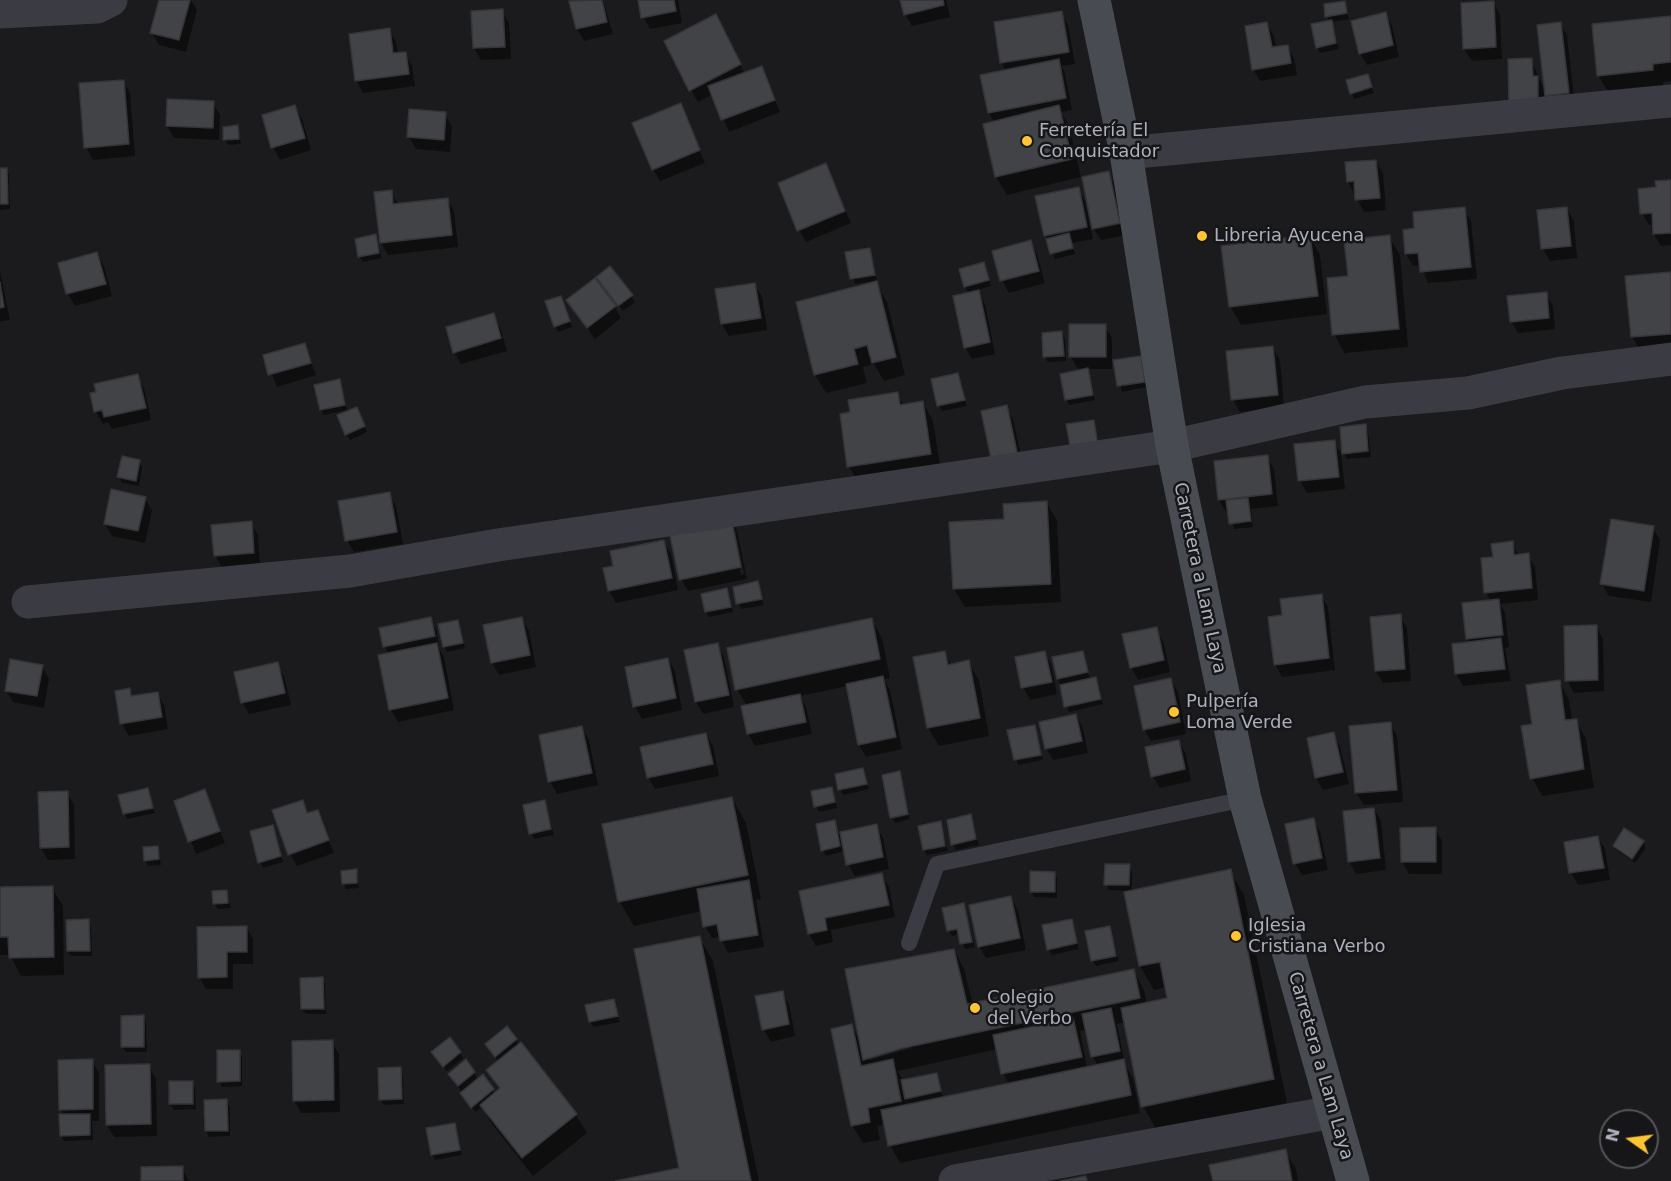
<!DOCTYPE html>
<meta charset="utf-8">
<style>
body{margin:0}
#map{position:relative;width:1671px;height:1181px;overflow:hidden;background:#1b1b1d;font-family:"DejaVu Sans",sans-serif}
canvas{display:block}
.north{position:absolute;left:1599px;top:1109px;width:60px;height:60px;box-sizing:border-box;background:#161618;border:2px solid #52545a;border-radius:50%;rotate:284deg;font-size:16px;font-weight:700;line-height:24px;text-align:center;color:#adb1bd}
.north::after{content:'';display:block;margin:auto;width:21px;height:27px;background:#fdc533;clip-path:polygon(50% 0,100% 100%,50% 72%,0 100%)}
</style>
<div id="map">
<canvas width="1671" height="1181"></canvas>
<div class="north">N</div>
</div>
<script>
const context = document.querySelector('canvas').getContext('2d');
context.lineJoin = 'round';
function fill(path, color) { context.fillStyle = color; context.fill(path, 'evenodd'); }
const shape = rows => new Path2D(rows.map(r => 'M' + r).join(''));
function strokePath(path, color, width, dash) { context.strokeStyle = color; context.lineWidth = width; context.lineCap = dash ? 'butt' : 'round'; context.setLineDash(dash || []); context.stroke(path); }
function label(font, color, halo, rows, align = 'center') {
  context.font = font + ' "DejaVu Sans",sans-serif'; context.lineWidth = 5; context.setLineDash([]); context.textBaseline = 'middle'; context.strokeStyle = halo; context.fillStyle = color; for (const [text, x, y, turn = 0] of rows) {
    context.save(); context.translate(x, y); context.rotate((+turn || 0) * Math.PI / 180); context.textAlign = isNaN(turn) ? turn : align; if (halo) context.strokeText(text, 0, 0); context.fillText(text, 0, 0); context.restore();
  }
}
fill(shape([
 [160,0,191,0,197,10,186,52,159,45,152,33],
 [580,0,603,0,613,34,584,41,577,29,571,2],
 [639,0,678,0,682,23,650,29,643,17],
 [902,0,946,0,950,17,912,26,905,14],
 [1344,2,1349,19,1331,22,1339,49,1320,53,1317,47,1330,22,1327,16],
 [1493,2,1500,14,1502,59,1472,61,1464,49],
 [502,11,509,23,511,59,481,60,474,48],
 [1061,13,1068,25,1075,64,1061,66,1065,73,1072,110,1061,112,1069,126,1081,177,1007,195,996,177,984,125,994,122,989,113,1006,71,1001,62],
 [1385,14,1392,26,1399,57,1367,65,1360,53],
 [1671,17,1671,81,1663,82,1663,88,1609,93,1598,75],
 [1560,23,1567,36,1575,105,1554,108,1544,91,1545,119,1518,120,1531,60,1546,93],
 [1267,24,1274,36,1276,48,1287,46,1294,58,1297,75,1260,81,1253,69],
 [722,28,745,74,761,68,780,112,729,132,713,94,698,102,691,90],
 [389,30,396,42,398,54,405,54,412,66,415,86,363,93,356,80],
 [1367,75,1374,93,1354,99,1348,81],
 [123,81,130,93,135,156,93,160,86,147],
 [213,103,220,115,219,140,174,138,167,126],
 [680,105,705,163,660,181,653,169],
 [295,107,302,119,311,150,280,160,273,147],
 [445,114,452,126,450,152,416,149,409,137],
 [237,127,241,144,228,145,225,139],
 [1376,161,1383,173,1386,210,1364,212,1348,182],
 [825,165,851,223,806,242,799,230],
 [0,170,6,170,9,175,10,209,0,210],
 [1108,173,1115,185,1123,221,1096,226,1096,229,1123,224,1126,235,1101,240,1092,226],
 [1671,182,1671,245,1661,246,1654,234,1654,225,1649,225,1642,213],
 [1078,188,1085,201,1093,239,1072,243,1075,254,1055,259,1046,235],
 [391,192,398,204,447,199,454,211,458,247,388,255,381,243,376,194],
 [1464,209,1471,221,1477,279,1428,283,1421,265,1413,266,1406,254,1404,231,1416,230],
 [1567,209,1574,221,1577,258,1550,261,1543,249],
 [375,236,382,258,363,262,360,257],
 [1310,237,1320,255,1327,314,1241,325,1230,306],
 [1389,237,1400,255,1408,347,1344,353,1334,334,1349,277],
 [1030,242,1037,254,1045,283,1009,293,1002,280],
 [869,249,877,281,855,284,847,253],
 [97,254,104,266,112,296,75,306,68,294,60,264],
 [984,263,991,286,977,290,985,304,995,354,972,359,965,347,969,294,965,287],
 [0,272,10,320,0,321],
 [1671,273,1671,353,1643,355,1632,337],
 [875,282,887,302,905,375,884,381,874,364,863,367,867,383,826,393,815,375,797,304],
 [601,283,631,296,635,302,623,311],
 [754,284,762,296,767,330,729,336,722,324],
 [1546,293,1553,306,1555,329,1518,333,1511,321],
 [560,297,572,327,558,332,555,326],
 [568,300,614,306,621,318,595,339],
 [493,315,500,327,507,351,461,364,454,352],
 [1105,326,1112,338,1112,369,1087,369,1095,400,1069,405,1066,399,1085,369,1078,369,1071,357],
 [1061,333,1065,338,1066,361,1048,362,1045,357],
 [304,345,316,375,277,387,265,356],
 [1272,347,1280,360,1284,407,1240,412,1233,400,1228,352],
 [1140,357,1147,387,1122,392,1115,362],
 [958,375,967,406,942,411,939,405],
 [137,376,144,388,151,420,112,429,108,422,103,424,96,412,92,394],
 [339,381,347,410,324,415,321,410],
 [897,393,904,406,923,403,933,421,941,472,859,485,849,466,851,413],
 [1006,407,1013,419,1024,469,1001,474],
 [359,414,367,432,350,440,346,434],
 [1093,421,1101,451,1075,456],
 [1365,426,1368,431,1371,457,1347,459,1344,454],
 [1334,441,1341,454,1345,489,1307,493,1300,481],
 [1267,457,1274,469,1278,506,1251,509,1253,527,1234,529,1229,512,1226,512,1219,500],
 [139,461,142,467,139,486,122,483,119,477],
 [389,494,396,506,403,544,354,552,347,540],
 [145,498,152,511,145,543,112,536,105,524],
 [1047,503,1057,521,1061,602,965,607,954,589,951,523,1005,520],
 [730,519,737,531,747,579,688,591,681,579],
 [732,530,735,530,744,574,741,575],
 [251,523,258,535,260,565,222,568,215,555],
 [1653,528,1660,540,1651,602,1609,596,1602,584],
 [664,542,671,554,678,590,616,603,609,591,605,569,615,567],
 [1512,543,1519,556,1528,555,1535,567,1538,600,1500,604,1505,613,1509,647,1505,648,1511,681,1463,686,1456,674,1470,643,1467,639,1491,601,1486,593,1494,558],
 [757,583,764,605,741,609,735,588],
 [726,590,733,612,709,617,706,612],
 [1321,595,1328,607,1335,670,1282,677,1275,664,1284,616],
 [1400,616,1407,628,1411,681,1383,683,1376,671,1372,618],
 [430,619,437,631,439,648,444,657,454,710,398,722,391,710,389,654,384,646],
 [522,619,529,631,536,667,499,675,492,663,485,626],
 [871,619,882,638,890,678,884,679,890,690,902,749,866,757,859,745,848,686,800,696,806,707,812,734,755,746,748,733,747,706,737,689],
 [457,621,465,648,447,652,444,646],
 [1596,626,1603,639,1604,691,1574,693,1567,680],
 [1156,629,1163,641,1170,672,1138,680,1131,667],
 [717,645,724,657,734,707,703,714,696,702,686,651],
 [944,652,952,666,968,662,979,680,989,736,939,746,928,728],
 [1044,652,1051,664,1057,694,1030,700,1023,687],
 [1082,652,1090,680,1096,679,1099,684,1103,704,1069,712,1058,678],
 [668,659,675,671,682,710,642,719,635,706],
 [277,664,284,676,291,705,249,714,242,702],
 [42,667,49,679,44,708,13,702,6,690],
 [1171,680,1178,692,1186,734,1151,741,1144,729],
 [1559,681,1569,700,1572,721,1576,720,1586,739,1594,788,1542,796,1532,778,1534,725],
 [129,690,133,697,157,693,164,705,168,729,129,736,122,724],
 [1076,715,1083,728,1088,753,1053,760,1046,748],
 [1390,724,1397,736,1403,802,1364,805,1356,793,1351,727],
 [1034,726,1043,760,1018,765,1009,732],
 [582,728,589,740,598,785,557,794,550,781],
 [706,734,713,746,719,776,655,789,648,777],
 [1333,734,1340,746,1349,784,1323,790,1316,778,1308,739],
 [1179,742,1186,754,1191,781,1160,788,1153,776],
 [863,770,869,789,843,795,840,789],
 [899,773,909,812,892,816],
 [832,788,837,808,819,812,816,806],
 [148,790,155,813,127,819,120,796],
 [204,791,225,843,196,854,176,802],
 [67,793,74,805,75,859,48,860,41,848],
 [732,798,746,823,761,899,756,900,764,947,728,953,720,937,712,938,705,926,702,911,634,926,620,902,604,825],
 [302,802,309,814,317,811,334,853,297,866,290,854],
 [545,802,554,835,534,839,531,833],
 [1374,809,1381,821,1386,870,1356,874,1349,861],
 [909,815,910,819,895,823,893,819],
 [970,816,979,845,956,850,953,844],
 [1313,820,1320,832,1328,870,1302,875,1295,863],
 [834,822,839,834,876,826,883,838,889,869,855,876,848,864,845,851,826,856,823,850],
 [940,823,948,851,927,855,924,850],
 [273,827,283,862,263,868,260,862],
 [1402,829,1435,829,1442,841,1442,874,1409,874,1402,862],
 [1598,837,1605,849,1610,880,1578,885,1571,873,1566,843],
 [1642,842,1646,848,1635,863,1618,851,1614,846],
 [157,848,161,865,148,866,145,860],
 [1129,866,1132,871,1132,892,1230,871,1244,895,1287,1103,1157,1131,1143,1106,1125,1022,1117,1024,1125,1064,1133,1079,1140,1113,900,1163,890,1145,885,1125,877,1126,880,1140,863,1143,852,1125,851,1025,860,1041,954,950,964,969,973,1005,1134,971,1144,990,1147,1004,1169,999,1167,987,1154,990,1140,966,1126,893,1132,891,1109,890,1106,884],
 [1087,1030,1093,1057,1098,1066,1087,1068,1080,1031],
 [910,1045,911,1048,869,1060,869,1057],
 [998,1049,1003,1073,1009,1084,943,1098,936,1074,903,1081,898,1071],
 [356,871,359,888,346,889,343,883],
 [1054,873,1057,879,1057,898,1034,897,1031,891],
 [882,875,889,887,895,917,831,930,833,942,816,946,809,934,801,892],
 [52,888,63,906,64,975,21,976,10,955,0,955,0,889],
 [226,891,231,908,218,909,214,903],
 [1011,898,1018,910,1026,950,986,958,979,946],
 [964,905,975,947,965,949,960,934,952,936,949,931,944,909],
 [1072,920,1079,949,1052,955,1048,949],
 [88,921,91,927,92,956,71,956,68,951],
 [246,927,253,939,253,964,233,964,233,989,206,989,199,977],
 [1109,927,1119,961,1096,966,1093,961],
 [699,937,713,961,759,1181,623,1181,681,1169],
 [322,979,325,984,326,1014,306,1014,302,1009],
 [782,992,789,1004,795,1036,771,1042,764,1030],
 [613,1001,620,1022,594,1027,590,1022],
 [143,1017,146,1022,147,1052,126,1052,122,1046],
 [515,1040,576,1115,587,1133,533,1176,492,1124,482,1107,475,1112,453,1079,474,1072,478,1080,496,1094,500,1091,488,1071,499,1062,490,1050],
 [332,1042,339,1054,340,1112,301,1113,294,1100],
 [239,1051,242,1057,242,1086,222,1087,219,1081],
 [460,1053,463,1058,447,1071,436,1058],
 [92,1061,99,1073,99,1121,92,1121,93,1140,64,1141,61,1135,64,1116,61,1109],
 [149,1066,156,1078,157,1136,114,1137,107,1125],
 [400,1069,403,1075,404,1104,384,1105,380,1099],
 [192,1082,195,1088,196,1109,174,1110,170,1104],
 [226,1101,230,1107,230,1136,209,1137,206,1131],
 [454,1125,462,1155,435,1160,432,1154],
 [1285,1151,1296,1169,1298,1181,1214,1181],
 [182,1168,189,1181,143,1181]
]), '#0007');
const building = shape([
 [159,0,190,0,179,40,150,33,159,0],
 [602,0,607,22,576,29,569,1,602,0],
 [638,0,674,0,676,11,641,18,638,0],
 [900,0,943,0,944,5,904,15,900,0],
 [1345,1,1347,13,1325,17,1324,4,1345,1],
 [1494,1,1496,47,1463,49,1461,3,1494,1],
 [503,9,505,47,473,48,471,11,503,9],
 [1062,11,1069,52,1000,63,994,22,1062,11],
 [1386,12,1393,45,1359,54,1351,21,1386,12],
 [716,14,741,64,689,91,664,41,716,14],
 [1671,16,1671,62,1653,64,1653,70,1597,76,1592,24,1671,16],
 [1332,20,1336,43,1316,48,1311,24,1332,20],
 [1267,22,1272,47,1288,45,1291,63,1252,70,1245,26,1267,22],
 [1561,22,1569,93,1545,96,1537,25,1561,22],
 [390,28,393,53,406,52,409,74,355,81,349,34,390,28],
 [1532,58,1533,76,1538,76,1538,107,1509,108,1508,59,1532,58],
 [1059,59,1066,98,988,113,980,75,1059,59],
 [762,66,775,100,721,120,708,86,762,66],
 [1368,74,1372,87,1350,94,1346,80,1368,74],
 [124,80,129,144,84,148,79,83,124,80],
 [167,99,214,101,213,128,166,126,167,99],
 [681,103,700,150,652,170,632,123,681,103],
 [295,105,305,138,271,148,262,115,295,105],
 [1059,105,1072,159,995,177,983,124,1059,105],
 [409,109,446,112,444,140,407,137,409,109],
 [238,125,239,139,223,140,223,127,238,125],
 [1376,160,1380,198,1355,200,1354,181,1347,182,1345,162,1376,160],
 [826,163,845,211,797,231,778,183,826,163],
 [0,168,7,168,8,204,0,204,0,168],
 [1109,171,1120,223,1092,229,1082,177,1109,171],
 [1671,180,1671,233,1653,234,1652,213,1640,214,1638,189,1656,187,1655,181,1671,180],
 [1079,187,1087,227,1044,236,1035,196,1079,187],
 [392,190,393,204,448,198,452,235,380,243,374,192,392,190],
 [1465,207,1471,267,1420,272,1418,253,1405,254,1403,230,1414,228,1413,212,1465,207],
 [1567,207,1571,246,1541,249,1537,210,1567,207],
 [1069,233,1073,248,1050,254,1046,239,1069,233],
 [376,234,379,253,358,257,355,239,376,234],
 [1310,235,1318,296,1229,307,1221,246,1310,235],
 [1390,235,1399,329,1332,335,1327,278,1348,276,1344,240,1390,235],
 [1031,240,1039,271,1000,281,992,251,1031,240],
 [870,248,875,275,850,279,845,252,870,248],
 [97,252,106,284,66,294,58,263,97,252],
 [984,262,989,280,964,287,959,269,984,262],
 [610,266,633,295,618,306,596,277,610,266],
 [1671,272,1671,334,1631,337,1625,276,1671,272],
 [595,278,616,306,587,328,566,300,595,278],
 [877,281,896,357,872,363,867,345,854,349,858,364,814,375,796,302,877,281],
 [0,282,4,307,0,308,0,282],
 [755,283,761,318,721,324,715,289,755,283],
 [979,290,990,342,964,348,953,296,979,290],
 [1547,292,1549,318,1510,322,1507,296,1547,292],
 [561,296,570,321,554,327,545,301,561,296],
 [494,313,501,338,453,353,446,327,494,313],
 [1069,324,1106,324,1106,357,1069,357,1069,324],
 [1062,331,1064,356,1043,357,1042,333,1062,331],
 [305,343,311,363,268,375,263,355,305,343],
 [1273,346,1278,395,1231,400,1226,351,1273,346],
 [1141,356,1145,382,1117,386,1113,360,1141,356],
 [1088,368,1093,395,1065,400,1060,374,1088,368],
 [958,373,965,400,937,406,931,379,958,373],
 [138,374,146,408,104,417,102,410,94,412,90,393,96,392,94,384,138,374],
 [340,379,345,405,320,410,314,385,340,379],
 [898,392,900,405,923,401,931,454,847,467,840,414,850,412,848,400,898,392],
 [1007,405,1018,457,992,463,981,411,1007,405],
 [357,407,365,426,345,435,337,415,357,407],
 [1094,420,1098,446,1071,451,1066,424,1094,420],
 [1366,424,1368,451,1342,454,1340,427,1366,424],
 [1335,440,1339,477,1298,481,1294,444,1335,440],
 [1268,455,1272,494,1218,500,1214,461,1268,455],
 [122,456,140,460,136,481,117,477,122,456],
 [111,489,146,497,138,531,104,524,111,489],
 [390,492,397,532,345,541,338,501,390,492],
 [1248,498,1251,521,1229,524,1226,500,1248,498],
 [1047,501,1051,584,953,589,949,522,1004,519,1003,504,1047,501],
 [731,517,741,567,679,580,669,530,731,517],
 [1611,519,1654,526,1644,591,1600,584,1611,519],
 [252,521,254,553,214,556,211,525,252,521],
 [664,540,672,578,608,591,603,568,613,566,610,551,664,540],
 [1513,541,1514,555,1529,553,1532,588,1484,593,1481,558,1493,557,1491,544,1513,541],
 [758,581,762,599,736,604,733,587,758,581],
 [727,588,731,607,705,612,701,594,727,588],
 [1322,594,1329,658,1274,665,1268,617,1282,615,1280,599,1322,594],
 [1499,599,1503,635,1466,639,1462,603,1499,599],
 [1401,614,1405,669,1375,671,1370,617,1401,614],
 [431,617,435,636,383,647,379,628,431,617],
 [522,617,530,655,491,663,483,625,522,617],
 [872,618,880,659,735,690,727,648,872,618],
 [458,620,463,643,443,647,438,624,458,620],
 [1597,625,1598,680,1565,681,1564,626,1597,625],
 [1157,627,1164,660,1130,668,1122,634,1157,627],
 [1501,638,1505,669,1455,674,1452,644,1501,638],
 [437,643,448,698,389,710,378,655,437,643],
 [718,643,729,695,695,702,684,650,718,643],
 [945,651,948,665,969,660,980,718,927,728,913,657,945,651],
 [1045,651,1052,682,1021,688,1015,657,1045,651],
 [1083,651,1088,672,1057,679,1052,657,1083,651],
 [668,658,676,698,633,707,625,667,668,658],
 [10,659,43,665,37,696,5,691,10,659],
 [278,662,285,693,241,703,234,672,278,662],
 [883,676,896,737,858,745,846,684,883,676],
 [1096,677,1101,699,1064,707,1060,685,1096,677],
 [1171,678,1180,722,1143,730,1134,686,1171,678],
 [1560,680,1565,720,1577,719,1584,769,1530,779,1521,726,1532,724,1526,685,1560,680],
 [130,688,131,696,158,692,162,717,120,724,115,691,130,688],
 [800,694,806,722,747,734,741,706,800,694],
 [1076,714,1082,741,1045,749,1039,722,1076,714],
 [1391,722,1397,790,1355,793,1349,726,1391,722],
 [1035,725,1041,755,1014,760,1007,730,1035,725],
 [582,726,592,773,548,782,539,735,582,726],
 [1334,732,1343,772,1315,778,1307,738,1334,732],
 [706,733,713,764,647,778,640,747,706,733],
 [1179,740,1185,769,1151,777,1145,747,1179,740],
 [863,768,867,784,838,790,835,774,863,768],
 [900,771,908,814,890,818,882,775,900,771],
 [832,787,835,802,814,807,811,791,832,787],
 [148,788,153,808,123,814,118,795,148,788],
 [205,789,220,831,188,842,174,801,205,789],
 [68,791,69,847,40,848,38,792,68,791],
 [732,797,748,875,618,902,602,824,732,797],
 [303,800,307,813,318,810,329,840,288,855,272,810,303,800],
 [545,800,551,829,529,834,523,805,545,800],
 [1374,808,1380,858,1348,862,1343,811,1374,808],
 [971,814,976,839,951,845,947,820,971,814],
 [1314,818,1322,858,1293,864,1285,824,1314,818],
 [835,820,840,846,821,851,816,824,835,820],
 [941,821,945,846,923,850,918,826,941,821],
 [877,824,883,857,846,865,840,832,877,824],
 [273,825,281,856,258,863,250,831,273,825],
 [1436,827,1436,862,1401,862,1400,828,1436,827],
 [1624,828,1644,841,1632,859,1613,846,1624,828],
 [1598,836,1604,868,1569,873,1564,842,1598,836],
 [158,846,159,859,144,861,143,847,158,846],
 [1105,864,1130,864,1129,885,1104,885,1105,864],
 [357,869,357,883,342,884,341,871,357,869],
 [1231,869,1274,1079,1141,1107,1121,1008,1167,998,1160,962,1139,966,1124,892,1231,869],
 [1030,871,1055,872,1055,892,1030,892,1030,871],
 [882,873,889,905,825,918,827,930,808,934,799,891,882,873],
 [749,880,758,935,720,941,717,924,703,927,697,889,749,880],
 [53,886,54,957,9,958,8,937,0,937,0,887,53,886],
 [227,890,228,903,213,904,212,891,227,890],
 [1011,896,1020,938,978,947,969,905,1011,896],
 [964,903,972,942,960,944,957,929,947,931,942,908,964,903],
 [89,919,90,951,67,951,66,920,89,919],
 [1072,919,1077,943,1047,950,1042,925,1072,919],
 [247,926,247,952,227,952,227,977,198,978,197,927,247,926],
 [1110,926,1116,956,1091,961,1085,931,1110,926],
 [700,936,751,1181,615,1181,679,1168,634,949,700,936],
 [954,949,967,1004,1134,969,1140,998,903,1048,863,1060,845,969,954,949],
 [323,977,324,1009,301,1009,300,978,323,977],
 [783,991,789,1024,762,1030,755,996,783,991],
 [614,999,618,1016,589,1022,585,1005,614,999],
 [1111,1008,1120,1051,1091,1057,1082,1014,1111,1008],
 [144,1015,144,1047,121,1047,121,1016,144,1015],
 [1073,1018,1082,1057,1001,1074,993,1035,1073,1018],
 [852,1024,861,1066,893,1059,901,1101,868,1108,870,1122,851,1126,831,1029,852,1024],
 [507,1026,517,1039,495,1057,485,1044,507,1026],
 [450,1037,461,1052,443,1067,431,1052,450,1037],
 [333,1040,334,1100,293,1101,292,1041,333,1040],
 [521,1042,577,1114,522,1158,480,1105,500,1088,486,1070,521,1042],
 [217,1050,240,1050,240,1081,217,1082,217,1050],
 [93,1059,93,1109,59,1110,58,1060,93,1059],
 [466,1059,475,1072,458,1086,448,1074,466,1059],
 [1124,1059,1131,1095,888,1146,881,1110,1124,1059],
 [150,1064,151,1124,106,1125,105,1065,150,1064],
 [401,1067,402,1099,379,1100,378,1068,401,1067],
 [937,1073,941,1091,905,1099,901,1080,937,1073],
 [483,1074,494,1089,471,1108,460,1093,483,1074],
 [169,1081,193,1081,193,1104,169,1104,169,1081],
 [227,1099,228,1131,205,1131,204,1100,227,1099],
 [59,1114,90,1114,90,1135,60,1136,59,1114],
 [455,1123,460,1150,431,1155,426,1128,455,1123],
 [1286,1149,1292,1181,1213,1181,1209,1165,1286,1149],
 [183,1166,183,1181,141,1181,141,1167,183,1166],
 [1086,1176,1087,1181,1061,1181,1086,1176]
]);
fill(building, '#424347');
strokePath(building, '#353539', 1.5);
strokePath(shape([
 [909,943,937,864,1245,799]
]), '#3b3c43', 16);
strokePath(shape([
 [0,12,97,7,111,0],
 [1126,153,1671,101],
 [28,602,350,571,498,545,1172,446,1365,402,1468,393,1562,373,1671,359],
 [955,1181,1333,1112]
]), '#3b3c43', 33);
strokePath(shape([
 [1094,0,1126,153,1172,446,1245,799,1353,1181]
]), '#494b53', 33);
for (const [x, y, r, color] of [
 [1027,141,6,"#fdc533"],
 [1202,236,6,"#fdc533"],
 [1174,712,6,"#fdc533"],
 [1236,936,6,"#fdc533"],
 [975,1008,6,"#fdc533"]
]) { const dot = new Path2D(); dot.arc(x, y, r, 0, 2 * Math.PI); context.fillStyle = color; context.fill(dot); strokePath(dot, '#161618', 2); }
label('18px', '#adb1bd', '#161618', [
 ["Ferretería El",1039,131],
 ["Conquistador",1039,152],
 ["Libreria Ayucena",1214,236],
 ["Pulpería",1186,702],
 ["Loma Verde",1186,723],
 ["Iglesia",1248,926],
 ["Cristiana Verbo",1248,947],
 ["Colegio",987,998],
 ["del Verbo",987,1019]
], 'left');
label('18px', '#adb1bd', '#161618', [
 ["Carretera a Lam Laya",1199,578,78],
 ["Carretera a Lam Laya",1320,1066,74]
]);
</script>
